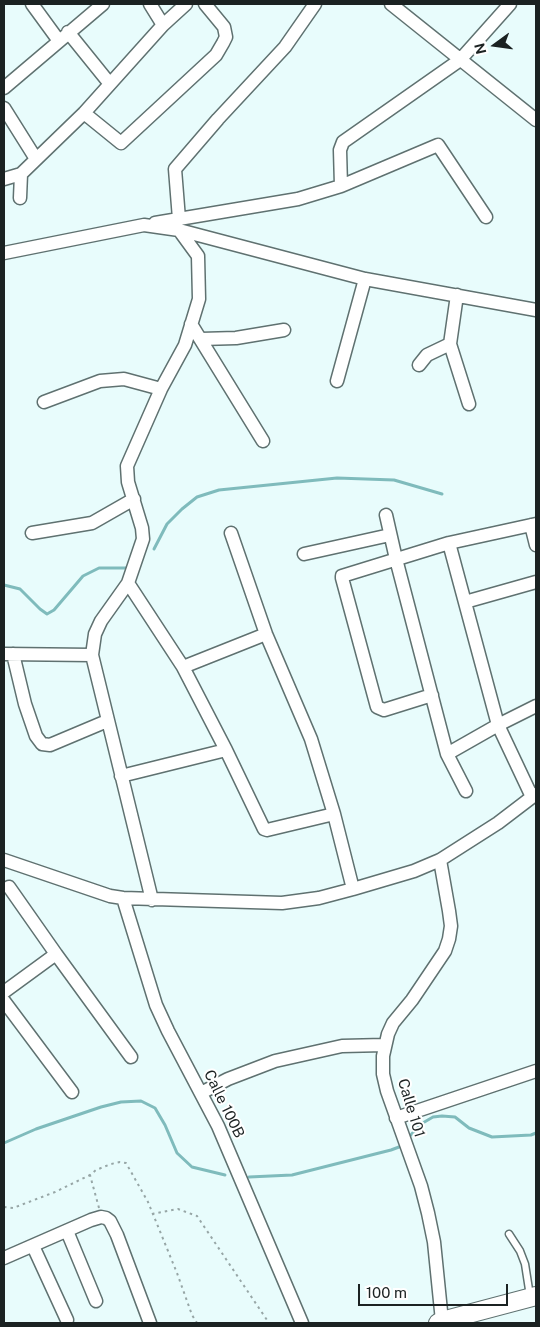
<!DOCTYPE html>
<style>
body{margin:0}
#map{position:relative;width:540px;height:1327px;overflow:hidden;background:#e8fcfc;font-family:"Public Sans",sans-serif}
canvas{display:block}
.frame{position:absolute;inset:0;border:5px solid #1b2222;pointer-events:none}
.north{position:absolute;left:470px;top:20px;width:50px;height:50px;-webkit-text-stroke:4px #fff;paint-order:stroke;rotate:256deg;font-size:14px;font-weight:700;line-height:20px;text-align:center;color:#1b2222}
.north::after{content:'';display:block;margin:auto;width:18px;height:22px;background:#1b2222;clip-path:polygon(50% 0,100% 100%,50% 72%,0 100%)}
.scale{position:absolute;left:358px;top:1284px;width:150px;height:22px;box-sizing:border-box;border:2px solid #1b2222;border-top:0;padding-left:6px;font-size:15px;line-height:18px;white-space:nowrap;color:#1b2222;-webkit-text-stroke:4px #fff;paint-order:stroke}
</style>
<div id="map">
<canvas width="540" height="1327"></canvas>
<div class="frame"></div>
<div class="north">N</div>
<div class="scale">100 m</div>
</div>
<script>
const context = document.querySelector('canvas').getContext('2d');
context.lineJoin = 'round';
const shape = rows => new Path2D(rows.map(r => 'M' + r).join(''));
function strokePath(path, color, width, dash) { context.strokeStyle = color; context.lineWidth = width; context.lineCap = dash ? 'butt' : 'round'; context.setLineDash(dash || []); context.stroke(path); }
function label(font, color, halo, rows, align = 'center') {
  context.font = font + ' "Public Sans",sans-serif'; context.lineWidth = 4; context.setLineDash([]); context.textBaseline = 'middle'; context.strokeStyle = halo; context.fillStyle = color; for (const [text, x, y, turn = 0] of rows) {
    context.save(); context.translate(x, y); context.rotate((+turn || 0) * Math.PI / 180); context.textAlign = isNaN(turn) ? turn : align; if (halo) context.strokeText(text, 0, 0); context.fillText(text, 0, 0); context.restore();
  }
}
strokePath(shape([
 [154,549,167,524,182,509,197,497,219,490,337,478,394,480,442,494],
 [4,585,20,589,40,609,47,614,54,610,83,576,99,568,127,568],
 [408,1138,421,1124,433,1117,442,1116,455,1117,469,1128,492,1137,531,1135,536,1133],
 [4,1143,36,1129,101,1107,121,1102,141,1101,155,1108,165,1125,177,1153,192,1167,225,1175],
 [249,1177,292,1175,391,1150,399,1147]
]), '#7fbbbc', 3);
const lane = shape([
 [509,1234,520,1251,525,1264,530,1296]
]);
const street = shape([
 [32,4,59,41],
 [150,4,163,25],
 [391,4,536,120],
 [68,32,110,84],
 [4,88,103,4],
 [4,108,36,159],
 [84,113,121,143,216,55,223,43,226,37,224,27,205,4],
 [4,179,21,174],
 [341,186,438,145,486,217],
 [20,198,21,174,84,113,163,25,186,4],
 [179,219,175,169,218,119,285,47,315,4],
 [155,223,298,199,341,186,340,150,343,142,460,60,510,4],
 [4,253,144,225,179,230,365,279,536,310],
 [457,295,450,344,469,404],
 [191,324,263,441],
 [201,339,236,338,284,330],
 [419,365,427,355,450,344],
 [337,381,365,279],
 [44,402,100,381,124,379,161,389],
 [386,515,396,559,447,754,466,791],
 [531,525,536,545],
 [32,533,92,523,134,499],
 [231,533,266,634,311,739,334,814,353,889],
 [449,543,498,725,532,797],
 [304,554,390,535],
 [128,583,183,667,226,750,264,829,267,830,334,814],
 [465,602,536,582],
 [4,654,92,655],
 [13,654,25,704,36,736,42,744,50,745,107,721],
 [183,667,266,634],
 [432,695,384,710,377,707,342,578,342,576,449,543,536,524],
 [447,754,498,725,536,706],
 [121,776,226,750],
 [4,860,110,896,123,898,282,903,319,898,353,889,414,871,440,860,498,823,536,794],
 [440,860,449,911,451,926,449,939,445,951,412,1000,393,1023,388,1034,383,1056,383,1074,387,1091,421,1186,428,1213,434,1242,442,1321],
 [9,887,56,954],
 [123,898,156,1005,168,1031,218,1126,302,1323],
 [152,900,92,655,95,634,101,621,128,583,143,539,142,528,128,482,127,466,161,389,185,345,199,299,198,256,179,230],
 [4,992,56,954,131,1057],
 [4,1001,72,1092],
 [201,1093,228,1079,275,1061,342,1046,384,1045],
 [396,1118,536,1071],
 [67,1231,96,1301],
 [33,1246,67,1320],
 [4,1258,91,1220,101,1217,106,1218,110,1221,117,1235,150,1323]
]);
const secondary = shape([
 [438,1323,442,1321,536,1296]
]);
strokePath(lane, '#5f7170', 9);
strokePath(street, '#5f7170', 15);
strokePath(secondary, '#5f7170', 20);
strokePath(shape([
 [4,1207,13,1208,55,1192,90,1175],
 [99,1208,90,1175,96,1170,111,1164,120,1162,126,1163,148,1202,177,1273,192,1315,197,1323],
 [152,1214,178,1209,197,1216,269,1323]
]), '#97a6a6', 2, [2.5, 4]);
strokePath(lane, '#fff', 6);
strokePath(street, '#fff', 12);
strokePath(secondary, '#fff', 18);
label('15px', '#1b2222', '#fff', [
 ["Calle 100B",224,1104,64],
 ["Calle 101",411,1108,73]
]);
</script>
